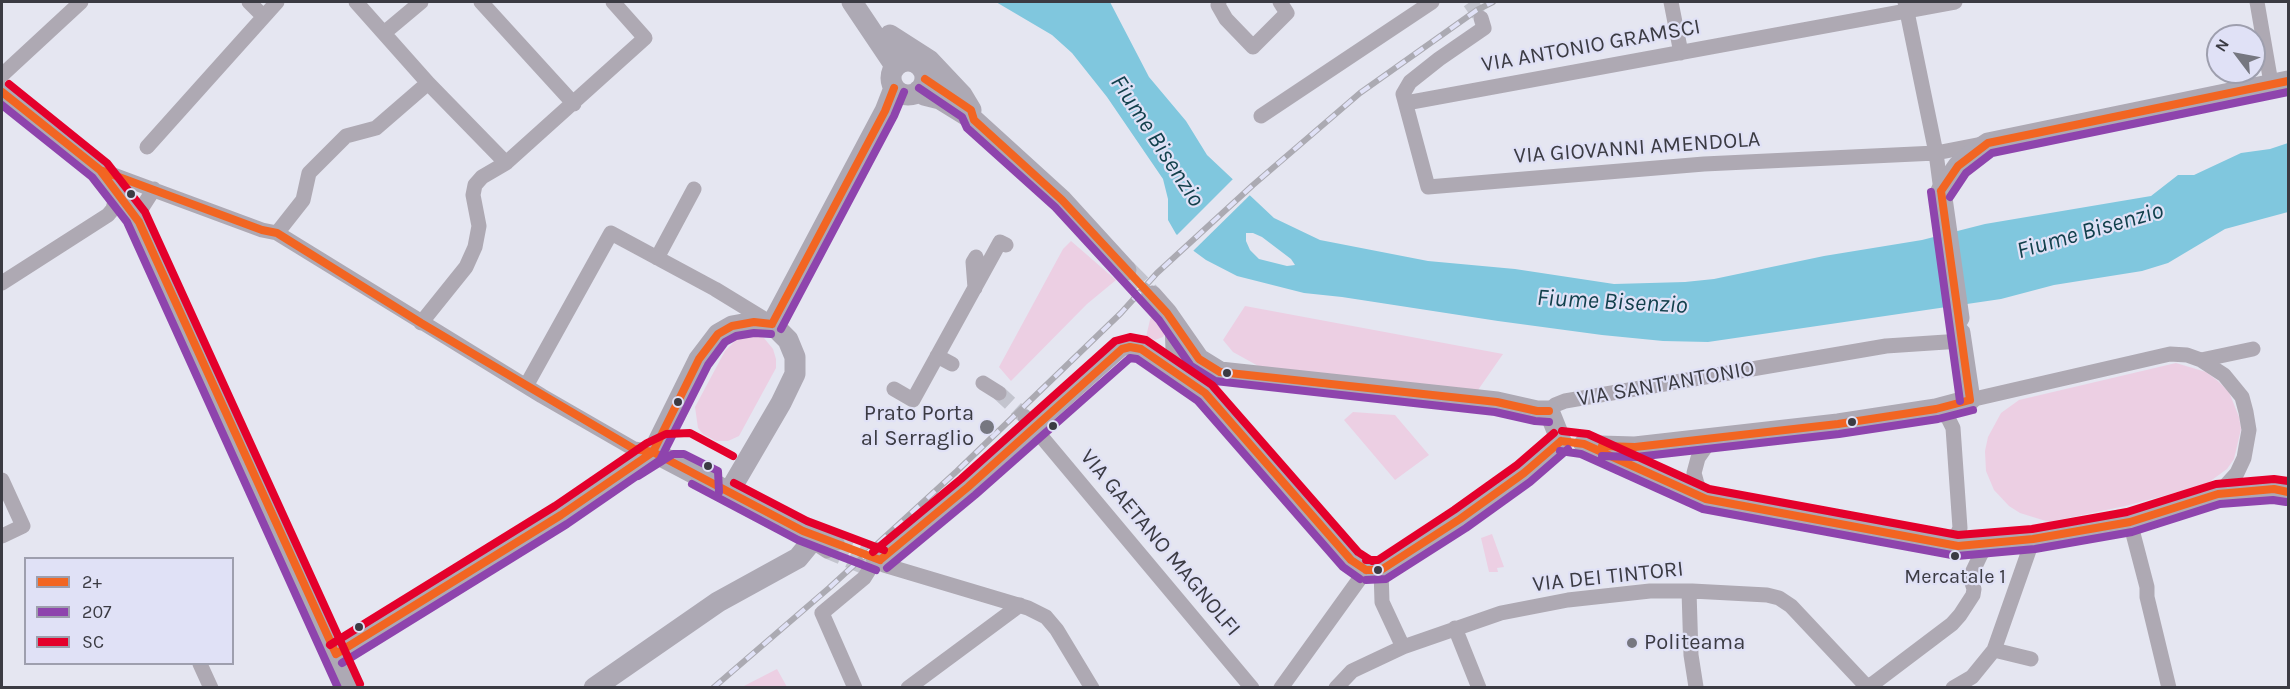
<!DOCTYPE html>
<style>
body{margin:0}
#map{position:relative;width:2290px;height:689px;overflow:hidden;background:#e5e6f1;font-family:Karla,sans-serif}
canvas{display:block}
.frame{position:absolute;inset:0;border:3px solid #3b3b43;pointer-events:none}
.legend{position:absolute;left:24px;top:557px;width:210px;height:108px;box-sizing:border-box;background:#e0e1f6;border:2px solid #9e9fae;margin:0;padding:8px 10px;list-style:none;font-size:18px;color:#3b3b43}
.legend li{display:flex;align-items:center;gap:12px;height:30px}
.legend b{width:30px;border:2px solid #9e9fae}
.north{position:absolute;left:2206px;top:24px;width:60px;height:60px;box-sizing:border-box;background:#e0e1f6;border:2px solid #9e9fae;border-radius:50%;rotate:302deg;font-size:16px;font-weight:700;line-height:24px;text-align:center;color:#3b3b43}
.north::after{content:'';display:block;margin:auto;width:21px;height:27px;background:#767780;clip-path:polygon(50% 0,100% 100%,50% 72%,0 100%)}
</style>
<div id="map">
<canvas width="2290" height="689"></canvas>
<div class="frame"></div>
<ul class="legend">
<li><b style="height:8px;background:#f26522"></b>2+</li>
<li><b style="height:8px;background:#8e44ad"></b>207</li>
<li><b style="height:8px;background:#e4002b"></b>SC</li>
</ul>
<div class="north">N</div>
</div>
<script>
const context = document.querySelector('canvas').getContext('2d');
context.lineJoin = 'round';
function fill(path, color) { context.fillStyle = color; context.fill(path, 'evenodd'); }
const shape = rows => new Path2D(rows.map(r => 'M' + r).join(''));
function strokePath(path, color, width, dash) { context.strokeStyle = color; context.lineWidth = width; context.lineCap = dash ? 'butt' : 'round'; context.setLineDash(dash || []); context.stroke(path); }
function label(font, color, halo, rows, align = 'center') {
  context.font = font + ' Karla,sans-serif'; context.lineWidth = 4.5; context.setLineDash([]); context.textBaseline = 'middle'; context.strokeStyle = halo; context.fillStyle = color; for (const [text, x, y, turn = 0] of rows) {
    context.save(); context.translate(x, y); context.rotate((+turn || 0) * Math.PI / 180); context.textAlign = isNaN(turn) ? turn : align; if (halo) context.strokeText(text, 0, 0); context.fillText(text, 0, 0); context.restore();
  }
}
fill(shape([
 [1071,241,1116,280,1087,304,1011,381,999,367,1063,249],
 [1245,306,1503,354,1478,390,1260,367,1233,352,1223,340],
 [1153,307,1163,319,1165,333,1163,337,1155,340,1146,337],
 [752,334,764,338,773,349,776,359,776,368,739,436,728,441,716,441,703,434,698,428,695,407,725,351,737,339],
 [2176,363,2206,372,2218,381,2229,392,2239,417,2241,429,2234,459,2227,469,2205,485,2125,506,2049,522,2020,513,2009,506,1994,490,1986,471,1985,451,1988,437,2001,413,2019,400],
 [1353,412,1395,415,1429,455,1395,480,1344,420],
 [1492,534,1504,567,1497,568,1498,572,1489,572,1481,538],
 [777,669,787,687,742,687]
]), '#eccfe3');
fill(shape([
 [996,2,1110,2,1149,77,1186,121,1207,155,1274,218,1320,240,1428,261,1515,269,1614,284,1685,282,1714,279,1824,256,1922,240,1985,224,2151,196,2178,175,2194,175,2241,153,2270,149,2288,143,2288,212,2225,229,2168,263,2142,271,2054,285,2001,299,1708,342,1663,341,1602,335,1498,321,1342,297,1304,293,1237,276,1206,260,1191,249,1176,234,1168,220,1168,199,1163,179,1107,97,1072,53,1052,35],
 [1246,233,1253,233,1262,237,1291,259,1295,265,1287,266,1259,259,1250,250,1246,241]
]), '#80c7de');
fill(shape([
 [1234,178,1251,194,1191,253,1175,237]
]), '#e5e6f1');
strokePath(shape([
 [1470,2,1481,18],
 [999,393,1025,417],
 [837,543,873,558],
 [827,551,862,566]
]), '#c3c4ce', 15, [15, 8]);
strokePath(shape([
 [1126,270,1152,296]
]), '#c3c4ce', 21, [21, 10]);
strokePath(shape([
 [249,2,263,16],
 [356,2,428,83,506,163,645,38,613,2],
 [481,2,574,104],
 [1219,2,1218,5,1226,19,1253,47,1287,13,1280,2],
 [1671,2,1681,53],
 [1905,2,1936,153,1941,191],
 [2257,2,2271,83],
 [1481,18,1484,28,1439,59,1410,82,1403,94,1428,187,1704,164,1936,153,1982,144],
 [384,33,421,2],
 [2,75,81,2],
 [1406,103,1955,2],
 [1261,116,1432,2],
 [147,147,277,2],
 [100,170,262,230,277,233,542,396,634,449,653,452],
 [136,217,154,189],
 [277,233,303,200,309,173,346,136,376,128,428,83],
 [657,258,694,189],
 [2,283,108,215,113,209,115,201,108,186],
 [975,288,973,262,976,257],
 [421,323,466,267,475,247,479,226,473,195,475,185,482,177,506,163],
 [937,356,952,364],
 [2201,360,2253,349],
 [983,383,999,393],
 [526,386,611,233,715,289,769,322],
 [894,389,913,400,1000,242,1006,245],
 [1970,400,2170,354,2187,355,2201,360,2224,375,2242,397,2246,412,2249,430,2244,458,2237,473,2218,494],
 [1936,409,1948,418,1953,428,1960,528,1957,535,1952,537,1948,544],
 [1549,411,1555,405,1565,401,1886,346,1961,341],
 [1025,417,1252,688],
 [2,480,23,526,2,536],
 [1706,499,1697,484,1694,473,1698,458,1712,438],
 [2130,522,2147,587,2147,597,2169,688],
 [803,531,837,543],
 [812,541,827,551],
 [873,558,880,560,884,565,1028,608,1046,617,1057,630,1092,688],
 [880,560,968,487,1122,349,1130,347,1141,349,1177,373],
 [1381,570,1382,602,1403,647],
 [1689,591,1691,655,1696,687],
 [1455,628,1479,688],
 [1994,650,2031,659],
 [200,664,211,688],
 [855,688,822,613,864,578,869,570],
 [908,688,1020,605],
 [1281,688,1366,570],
 [1336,688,1352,671,1403,647,1501,613,1568,600,1650,591,1692,591,1767,595,1779,598,1791,606,1868,688],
 [1864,688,1874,683,1952,624,1960,615,1973,595,1974,589,1970,577,1981,554,1992,542],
 [1953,688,1972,677,1994,650,2033,539]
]), '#aea9b3', 15);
strokePath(shape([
 [852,2,895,66],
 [890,35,929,60,962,95,971,110],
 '891 78a17 17 0 1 1 34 0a17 17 0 1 1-34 0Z',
 [918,91,924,95,940,99,974,120,1062,200,1126,270],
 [2,92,100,170,136,217,350,688],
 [1152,296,1167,313,1199,359,1220,372,1497,402,1537,411,1549,411,1561,441],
 [1959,318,1941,191,1958,166,1973,153,1988,143,2288,81],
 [772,324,885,111,894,88],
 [1175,325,1177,373,1205,393,1351,560,1366,570,1381,570,1460,519,1524,473,1561,441],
 [1584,444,1706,499,1722,503,1958,546,2033,539,2130,522,2218,494,2274,489,2288,493],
 [1600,446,1635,447,1838,424,1936,409,1970,400,1960,333],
 [336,654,561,515,653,452,699,359,718,334,732,326,754,322,772,324,788,340,795,357,795,374,781,403,729,492],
 [594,688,718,602,798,558,812,541,803,531,653,452]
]), '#ada9b4', 21);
const rail = shape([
 [713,688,829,588,957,471,1121,313,1157,273,1253,185,1360,93,1477,10,1493,2]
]);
strokePath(rail, '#abaab2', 6);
strokePath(rail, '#e0e1f6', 4, [11]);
strokePath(shape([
 [925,79,971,110,974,120,1062,200,1167,313,1199,359,1220,372,1497,402,1537,411,1549,411],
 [2,92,100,170,262,230,277,233,421,323,634,449,653,452,803,531,880,560],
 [94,165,100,170,139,222,336,654],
 [1941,191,1958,166,1988,143,2288,81],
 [1941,191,1970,400],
 [772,324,885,111,894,88],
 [1561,441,1584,444,1706,499,1958,546,2033,539,2130,522,2218,494,2274,489,2288,492],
 [1602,446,1635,447,1838,424,1936,409,1970,400],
 [880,560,968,487,1122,349,1130,347,1141,349,1205,393,1351,560,1366,570],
 [1366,570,1381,570,1460,519,1524,473,1561,441],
 [336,654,561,515,653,452,699,359,718,334,732,326,754,322,772,324]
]), '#f26522', 8);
strokePath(shape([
 [919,88,962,117,967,128,1055,207,1159,320,1191,366,1215,381,1495,412,1535,421,1549,422],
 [2,105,92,177,127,222,338,688],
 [1931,192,1960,401],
 [1950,197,1966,173,1992,153,2288,92],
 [781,329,894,116,904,92],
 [1560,451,1581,454,1703,509,1957,556,2035,549,2132,532,2220,504,2273,500,2286,502],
 [1602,456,1636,457,1839,434,1938,419,1973,410],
 [638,476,673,454,684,454,718,471,719,492],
 [692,484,798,540,876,570],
 [887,568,975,495,1130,358,1137,359,1198,401,1343,567,1360,579],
 [1366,580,1386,579,1466,528,1530,482,1568,449],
 [342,663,567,524,660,460,708,365,725,342,736,336,754,333,771,334]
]), '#8e44ad', 8);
strokePath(shape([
 [9,84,107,163,145,212,360,684],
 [1562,431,1588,434,1709,489,1958,535,2032,529,2127,512,2216,484,2274,479,2288,481],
 [734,483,807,521,884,550],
 [873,552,961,479,1115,341,1130,337,1146,340,1212,385,1358,552,1372,561],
 [1366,560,1378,560,1454,510,1517,465,1554,433],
 [330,645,555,506,647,443,666,434,690,433,733,456]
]), '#e4002b', 8);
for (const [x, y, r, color] of [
 [131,194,5,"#3b3b43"],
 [1227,373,5,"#3b3b43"],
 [678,402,5,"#3b3b43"],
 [1852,422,5,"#3b3b43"],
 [1053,426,5,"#3b3b43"],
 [987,427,8,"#767780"],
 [708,466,5,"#3b3b43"],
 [1955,556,5,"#3b3b43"],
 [1378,570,5,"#3b3b43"],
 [359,627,5,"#3b3b43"],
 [1632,643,6,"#767780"]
]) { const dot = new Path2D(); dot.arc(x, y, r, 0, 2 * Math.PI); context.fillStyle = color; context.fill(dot); strokePath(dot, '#e0e1f6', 2); }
label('20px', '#3b3b43', '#e0e1f6', [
 ["Mercatale 1",1955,577]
]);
label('22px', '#3b3b43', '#e0e1f6', [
 ["VIA ANTONIO GRAMSCI",1591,46,-10],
 ["VIA GIOVANNI AMENDOLA",1637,148,-4],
 ["VIA SANT'ANTONIO",1666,384,-10],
 ["VIA GAETANO MAGNOLFI",1160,543,50],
 ["VIA DEI TINTORI",1608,577,-6]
]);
label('22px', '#3b3b43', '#e0e1f6', [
 ["Prato Porta",974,414],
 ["al Serraglio",974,439],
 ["Politeama",1644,643,"left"]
], 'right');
label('italic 24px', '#12404c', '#e0e1f6', [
 ["Fiume Bisenzio",1157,141,57],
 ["Fiume Bisenzio",2090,231,-16],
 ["Fiume Bisenzio",1612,302,3]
]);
</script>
